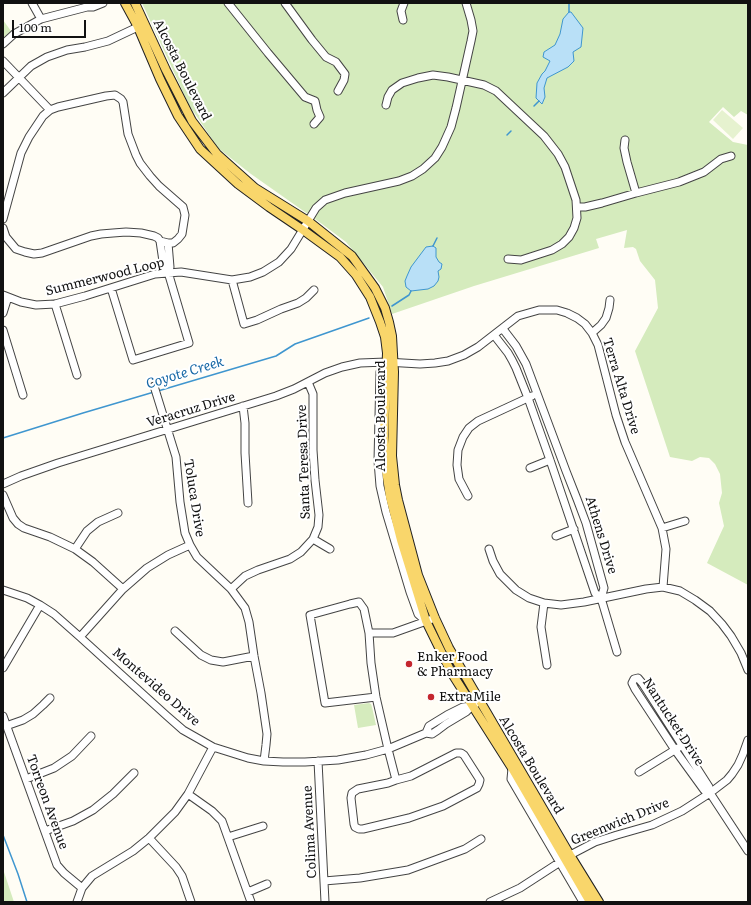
<!DOCTYPE html>
<style>
body{margin:0}
#map{position:relative;width:751px;height:905px;overflow:hidden;background:#fffdf5;font-family:Literata,serif}
canvas{display:block}
.frame{position:absolute;inset:0;border:4px solid #111;pointer-events:none}
.scale{position:absolute;left:12px;top:20px;width:74px;height:18px;box-sizing:border-box;border:2px solid #111;border-top:0;padding-left:5px;font-size:12px;line-height:14px;white-space:nowrap;color:#111;-webkit-text-stroke:3px #fff;paint-order:stroke}
</style>
<div id="map">
<canvas width="751" height="905"></canvas>
<div class="frame"></div>
<div class="scale">100 m</div>
</div>
<script>
const context = document.querySelector('canvas').getContext('2d');
context.lineJoin = 'round';
function fill(path, color) { context.fillStyle = color; context.fill(path, 'evenodd'); }
const shape = rows => new Path2D(rows.map(r => 'M' + r).join(''));
function strokePath(path, color, width, dash) { context.strokeStyle = color; context.lineWidth = width; context.lineCap = dash ? 'butt' : 'round'; context.setLineDash(dash || []); context.stroke(path); }
function label(font, color, halo, rows, align = 'center') {
  context.font = font + ' Literata,serif'; context.lineWidth = 4; context.setLineDash([]); context.textBaseline = 'middle'; context.strokeStyle = halo; context.fillStyle = color; for (const [text, x, y, turn = 0] of rows) {
    context.save(); context.translate(x, y); context.rotate((+turn || 0) * Math.PI / 180); context.textAlign = isNaN(turn) ? turn : align; if (halo) context.strokeText(text, 0, 0); context.fillText(text, 0, 0); context.restore();
  }
}
fill(shape([
 [142,3,748,3,748,115,741,111,734,117,723,107,709,122,733,142,748,145,748,585,707,563,724,526,719,503,722,493,720,474,715,464,709,458,700,457,692,461,670,457,635,351,658,308,655,280,640,261,636,249,633,247,624,248,627,230,596,239,599,248,474,286,392,314,383,287,346,242,322,224,251,174,218,148,189,105],
 [3,20,11,31,3,38],
 [369,703,371,704,372,707,376,725,358,728,354,705],
 [3,869,14,902,3,902]
]), '#d5ebbd');
fill(shape([
 [722,110,743,128,733,139,713,120]
]), '#e6f2cf');
const water = shape([
 [569,12,571,12,583,28,581,47,573,52,574,61,568,67,547,78,544,88,545,97,542,104,536,98,537,83,542,74,545,71,550,61,543,57,544,52,555,45,560,34,563,19,569,12],
 [433,246,436,248,436,257,439,262,442,264,441,269,438,271,439,277,438,281,434,286,428,289,411,291,406,287,405,281,407,276,411,267,426,247,433,246]
]);
fill(water, '#b9e0f7');
strokePath(water, '#3f96cf', 1);
strokePath(shape([
 [569,3,569,12],
 [534,106,539,101],
 [507,135,511,131],
 [433,246,437,238],
 [392,306,409,295,411,291],
 [158,391,276,356,295,344,369,318],
 [3,438,83,413,154,392],
 [3,835,18,874,27,902]
]), '#3f96cf', 1.5);
const minor = shape([
 [32,3,41,19],
 [228,3,268,53,305,97,315,101,317,110,320,117,314,124],
 [285,3,312,40,326,57,336,62,345,74,344,80,338,91],
 [87,7,93,7,103,3],
 [403,20,401,11,404,3],
 [3,44,14,34,41,19,87,7,87,3],
 [3,61,50,110],
 [3,93,31,66,47,57,67,50,85,47,108,41,142,25],
 [386,105,388,97,392,90,402,83,418,78,433,75,448,77,484,85,496,91,544,136,558,154,565,167,576,200,577,218,574,228,569,237,562,244,552,250,521,260,508,259],
 [625,140,624,148,627,162,636,193],
 [577,207,585,207,602,203,636,193,679,182,704,172,721,159,731,156],
 [3,219,21,153,29,137,43,116,50,110,58,107,106,96,115,95,121,99,123,102,128,134,136,155,140,163,150,176,159,186,183,207,185,215,182,234,178,239,173,243,168,243,160,241,158,238,154,236,141,233,126,232,113,233,101,234,91,236,42,253,34,254,25,252,16,249,6,237,3,228],
 [168,243,170,267,168,272],
 [232,280,244,324,257,320,281,309,298,303,306,298,314,290],
 [111,288,133,360,189,343,168,272,164,268,160,241],
 [3,295,21,302,36,305,55,304,85,296,155,274,181,272,232,280,250,277,263,272,279,262,291,249,316,208,325,200,345,193,399,181,412,176,423,169,435,158,442,147,451,127,456,108,471,41,473,31,471,20,466,3],
 [55,304,77,375],
 [3,313,8,297],
 [503,329,516,346,526,364,566,471,577,499,586,523,604,588,601,598],
 [3,330,23,395],
 [592,333,601,325,606,318,609,308,610,300],
 [494,335,508,353,512,360,516,368,528,398,550,460,595,593,601,598],
 [386,362,380,372,378,461,380,486,386,512,410,592,418,614,426,621],
 [154,386,176,457,180,502,185,533,190,545,197,557,231,589,245,608,249,622,254,656,261,693,267,734,266,745,264,761],
 [243,406,245,423,245,453,248,503],
 [530,468,550,460],
 [3,484,21,476,58,463,276,396,294,389,325,373,342,367,360,363,386,362,420,364,435,363,448,361,464,355,478,347,518,316,539,310,557,310,567,313,577,318,585,324,592,333,598,345,616,415,625,442,662,528,666,549,663,587],
 [3,495,13,518,18,524,24,528,50,537,75,549,93,562,123,589],
 [468,496,459,479,457,465,458,450,463,437,469,428,478,421,532,396],
 [662,528,685,521],
 [556,536,574,529],
 [313,539,330,549],
 [75,549,87,531,98,522,118,513],
 [489,549,493,561,500,574,516,590,529,598,544,603,561,605,584,602,646,589,663,587,680,591,695,600,710,611,722,624,731,636,741,653,748,670],
 [231,589,245,576,258,570,290,559,301,552,313,539,318,527,319,515,315,480,313,450,313,394,308,382],
 [3,590,27,598,40,605,54,614,80,637,167,716,183,730,213,747,248,758,264,761,283,762,305,762,338,760,366,755,388,749,426,733,432,734,438,730,446,724,466,712,472,706,480,701],
 [601,598,617,652],
 [544,603,541,627,547,665],
 [175,631,201,655,211,660,223,662,254,656],
 [369,633,393,633,435,618],
 [80,637,123,589,147,568,168,555,190,545],
 [3,668,40,605],
 [376,697,325,703,310,615,350,604,359,602,364,609,369,633,371,663,376,697,388,749,396,780,411,776,456,753,461,753,464,755,480,780,479,784,477,788,443,806,409,818,363,829,359,829,355,827,354,824,351,798,352,793,358,789,388,783,396,780],
 [3,716,57,865,64,873,82,888],
 [6,726,23,720,33,714,43,705,50,698],
 [426,733,429,726,447,715,463,707,472,706],
 [318,761,325,902],
 [512,768,511,779,583,902],
 [639,772,678,748],
 [26,779,54,768,72,756,91,736],
 [710,793,704,790,675,750,635,689,632,683,634,679,638,678,643,684,709,787,710,793,748,851],
 [188,794,212,811,222,821,251,902],
 [45,831,73,821,93,810,113,794,134,773],
 [228,837,263,826],
 [149,838,176,867,182,876,191,902],
 [324,881,360,878,408,870,465,849,481,839],
 [248,892,267,884],
 [77,902,82,888,92,876,133,851,149,838,175,812,188,794,213,747],
 [490,902,520,888,574,853,595,842,617,835,652,825,682,811,710,793,727,780,732,774,738,765,743,754,748,740]
]);
const major = shape([
 [125,3,137,25,160,79,178,116,200,149,238,184,269,207,303,230,340,257,356,275,370,297,380,322,385,337,387,353,384,436,385,464,390,497,401,540,426,621,451,672,512,768,590,902],
 [135,3,166,70,192,121,217,154,255,188,308,221,352,256,375,288,385,308,389,322,392,336,394,372,392,456,395,485,398,500,418,575,435,618,449,648,570,855,599,902]
]);
strokePath(minor, '#444', 9);
strokePath(major, '#222', 10);
strokePath(minor, '#fff', 7);
strokePath(major, '#f9d66b', 8);
for (const [x, y, r, color] of [
 [409,664,4,"#c4262e"],
 [431,697,4,"#c4262e"]
]) { const dot = new Path2D(); dot.arc(x, y, r, 0, 2 * Math.PI); context.fillStyle = color; context.fill(dot); strokePath(dot, '#fff', 1.5); }
label('13px', '#111', '#fff', [
 ["Alcosta Boulevard",182,70,63],
 ["Summerwood Loop",105,277,-14],
 ["Terra Alta Drive",621,386,73],
 ["Veracruz Drive",191,410,-17],
 ["Alcosta Boulevard",381,416,-90],
 ["Santa Teresa Drive",304,462,-92],
 ["Toluca Drive",194,498,81],
 ["Athens Drive",601,535,73],
 ["Montevideo Drive",156,687,41],
 ["Nantucket Drive",673,722,57],
 ["Alcosta Boulevard",531,765,59],
 ["Torreon Avenue",47,802,70],
 ["Greenwich Drive",620,822,-22],
 ["Colima Avenue",310,832,-93]
]);
label('13px', '#111', '#fff', [
 ["Enker Food",417,657],
 ["& Pharmacy",417,672],
 ["ExtraMile",439,697]
], 'left');
label('italic 14px', '#1768a6', '#fff', [
 ["Coyote Creek",185,373,-17]
]);
</script>
